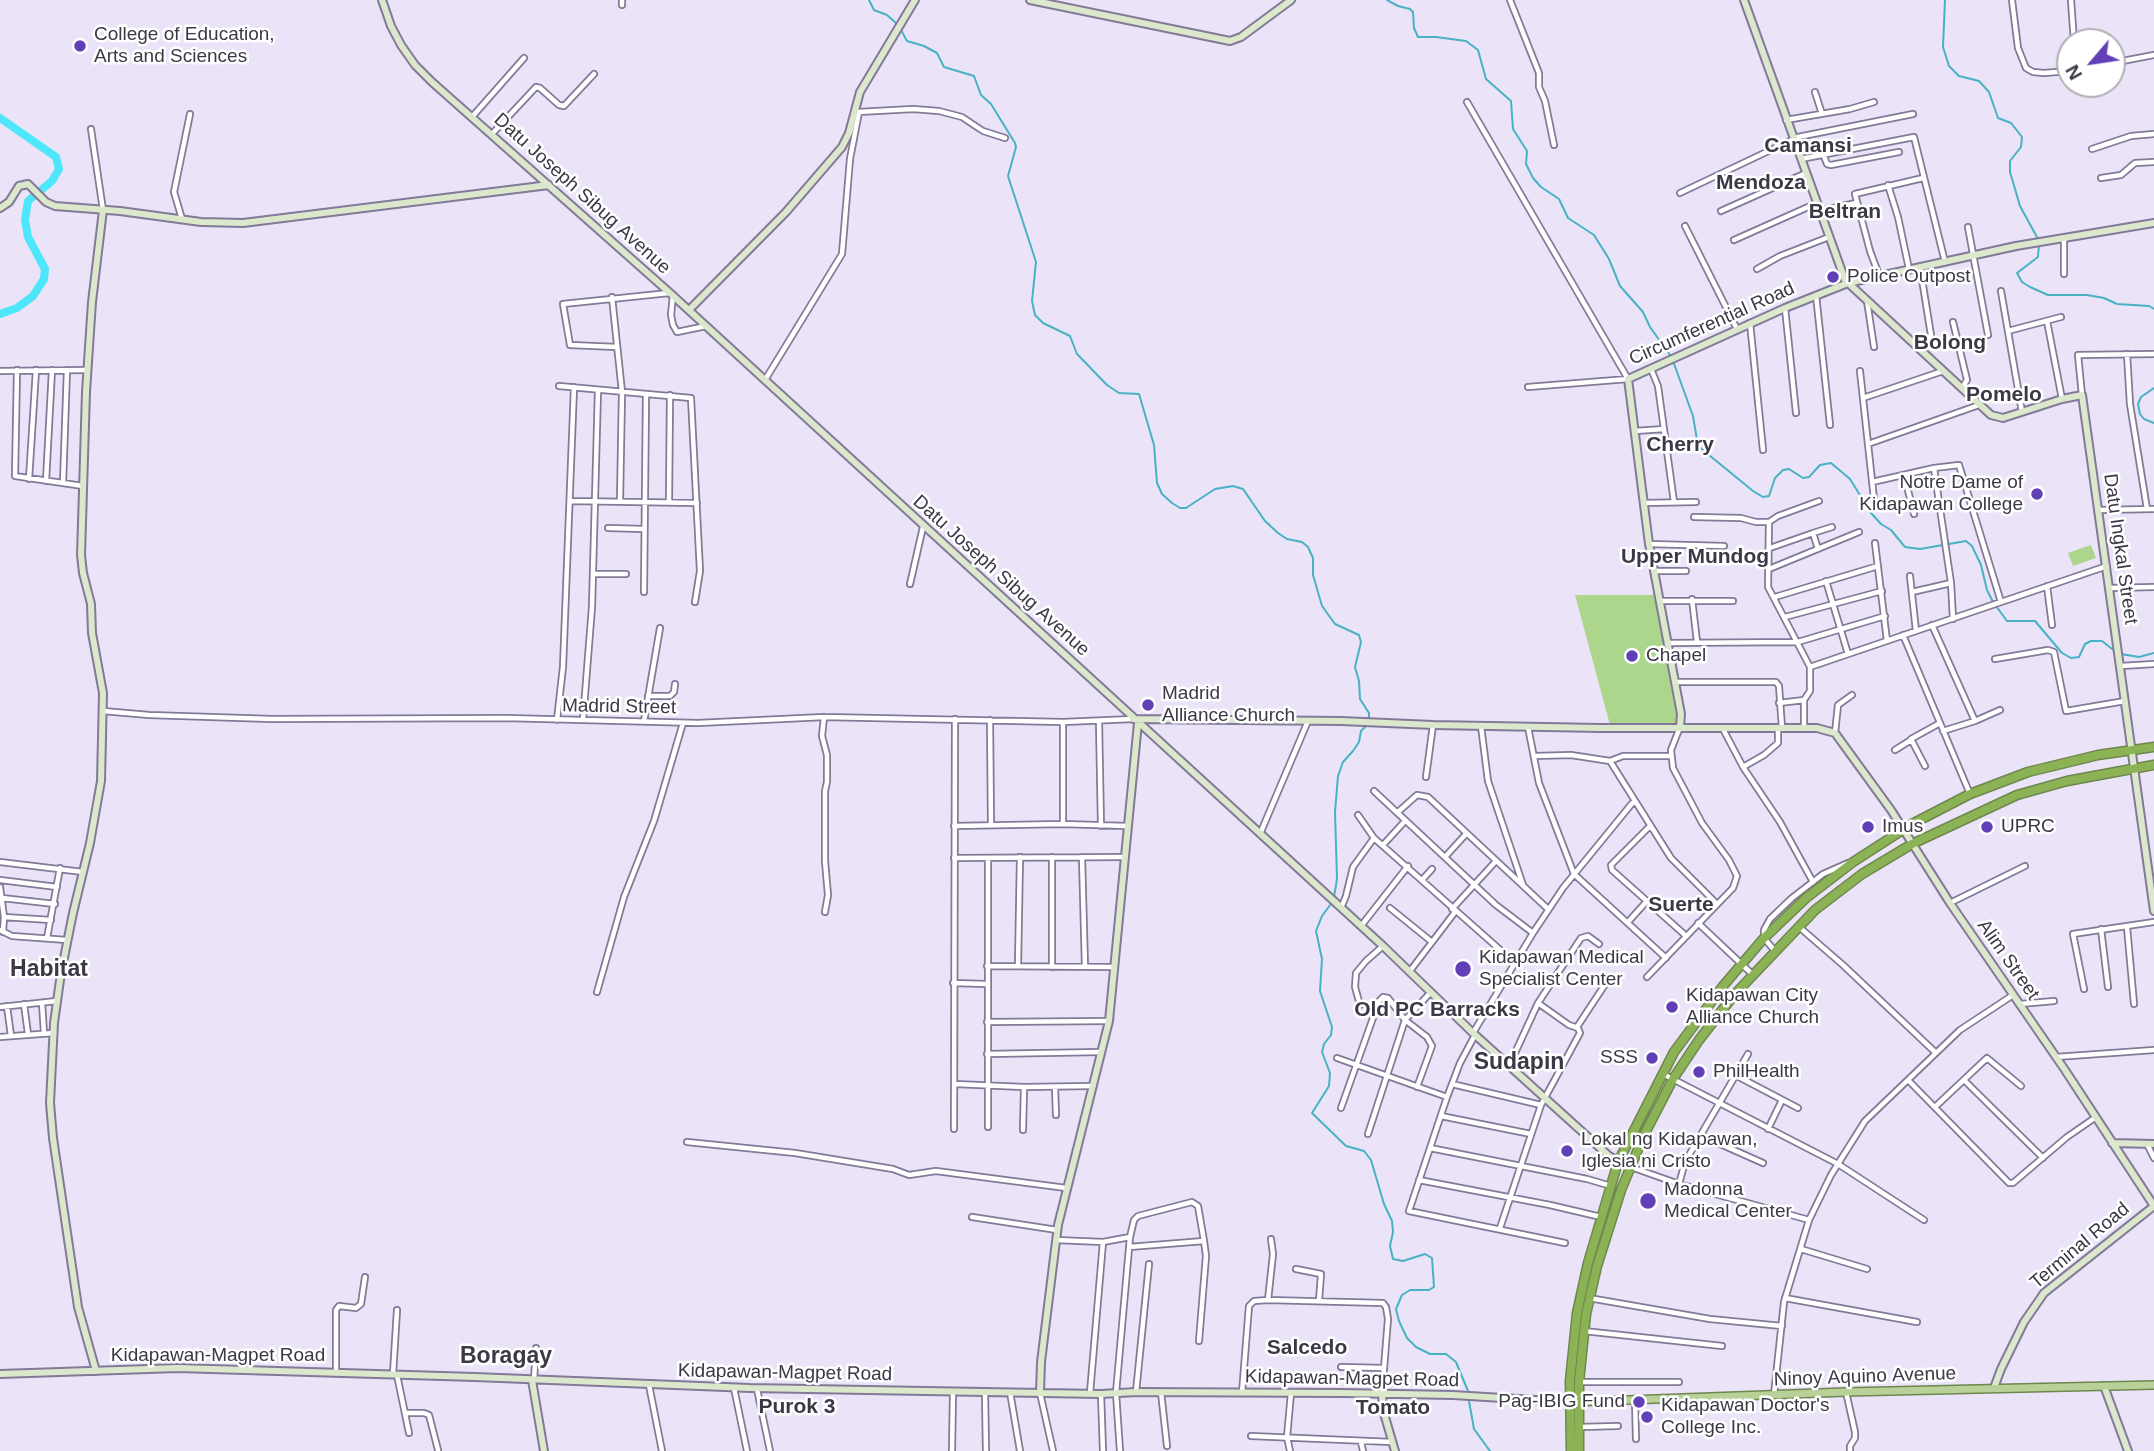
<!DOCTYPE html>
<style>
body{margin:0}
#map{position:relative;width:2154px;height:1451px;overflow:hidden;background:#ebe4f9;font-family:Helvetica,sans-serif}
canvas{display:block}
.north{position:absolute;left:2056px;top:28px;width:70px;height:70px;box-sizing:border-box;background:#fff;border:2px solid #b1afb5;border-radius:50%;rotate:241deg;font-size:19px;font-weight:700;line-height:28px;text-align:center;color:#3c3846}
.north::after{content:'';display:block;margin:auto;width:24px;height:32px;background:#603fb7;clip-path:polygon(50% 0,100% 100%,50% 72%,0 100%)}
</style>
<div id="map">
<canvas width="2154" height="1451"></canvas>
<div class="north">N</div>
</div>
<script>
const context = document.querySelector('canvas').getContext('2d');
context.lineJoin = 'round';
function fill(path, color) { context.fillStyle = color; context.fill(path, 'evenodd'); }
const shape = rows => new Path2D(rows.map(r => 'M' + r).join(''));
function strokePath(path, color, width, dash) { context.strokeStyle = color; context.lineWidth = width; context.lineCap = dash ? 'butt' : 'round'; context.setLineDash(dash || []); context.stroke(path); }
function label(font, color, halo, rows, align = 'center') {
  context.font = font + ' Helvetica,sans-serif'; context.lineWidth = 5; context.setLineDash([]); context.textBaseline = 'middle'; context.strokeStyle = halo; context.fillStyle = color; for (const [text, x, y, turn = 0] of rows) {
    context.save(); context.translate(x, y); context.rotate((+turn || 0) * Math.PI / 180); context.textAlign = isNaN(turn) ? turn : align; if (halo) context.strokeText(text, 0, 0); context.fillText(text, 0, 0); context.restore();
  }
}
fill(shape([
 [2091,545,2096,558,2073,566,2068,553],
 [1575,595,1654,595,1678,724,1610,725]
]), '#abd68b');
strokePath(shape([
 [869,0,874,10,887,15,897,24],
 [1387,0,1398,6,1410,9,1413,12,1414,28,1418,37,1436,37,1466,41,1478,50,1486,79,1511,101,1513,129,1527,151,1526,164,1533,178,1541,187,1559,199,1568,218,1594,235,1609,259,1620,286,1643,312,1650,327,1670,355],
 [1945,0,1943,47,1949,66,1959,76,1979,81,1989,92,1998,118,2011,123,2022,137,2021,147,2010,161,2010,172,2020,206,2038,239],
 [901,30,907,41,924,46,937,53,944,67,974,76,981,95,991,104,1015,143,1016,147,1008,176,1036,262,1032,301,1035,315,1043,323,1070,336,1077,354,1107,385,1119,393,1139,394,1154,445,1157,483,1162,494,1172,503,1180,508,1186,508,1215,489,1233,486,1243,489,1265,521,1278,533,1287,539,1302,542,1308,547,1313,558,1313,575,1322,606,1335,624,1359,635,1361,642,1355,667,1359,681,1360,699,1369,713,1369,720],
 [2039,244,2038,257,2017,273,2022,282,2030,287,2048,295,2087,295,2104,298,2117,304,2149,306,2154,309],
 [1673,361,1693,416,1698,446,1753,491,1763,497,1769,496,1775,478,1783,470,1789,469,1803,478,1809,477,1820,465,1831,463,1850,479,1871,513,1881,524,1891,530,1905,547,1920,549,1966,541,1972,546,1981,565,1987,590,1993,602],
 [2154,388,2141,397,2138,404,2140,414,2144,419,2154,423],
 [1996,606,2007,621,2035,621,2062,653,2071,658,2079,657,2085,644,2091,641,2102,641,2116,652],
 [2121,654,2139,657,2154,653],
 [1334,897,1337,879,1335,812,1338,776,1343,762,1353,751,1359,742,1361,731,1367,725],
 [1330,905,1322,916,1316,931,1322,959,1320,991,1332,1027,1331,1035,1324,1044,1322,1052,1330,1073,1329,1086,1312,1113,1346,1146,1364,1151,1371,1160,1384,1204,1392,1221,1393,1232,1390,1246,1393,1259,1403,1261,1425,1254,1432,1258,1434,1287,1429,1290,1410,1290,1402,1295,1396,1309,1399,1321,1407,1338,1416,1347,1430,1354,1446,1354,1456,1362,1468,1391],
 [1469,1401,1474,1429,1490,1451]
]), '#48b2c4', 2);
strokePath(shape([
 [0,118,56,157,59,169,52,181,28,201,25,220,28,237,45,269,44,279,33,296,17,308,0,314]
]), '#4de6fa', 8);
const street = shape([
 [622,0,622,5],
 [1510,0,1539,73,1539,87,1545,101,1554,145],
 [2012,0,2018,48,2026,68,2033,72,2044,73,2070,71],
 [2071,0,2074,42],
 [2112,63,2154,55],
 [1815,92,1822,114],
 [1467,102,1628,379,1528,387],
 [858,112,913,109,939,111,962,117,983,131,1005,138],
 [472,117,524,58],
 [1786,120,1850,109,1874,102],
 [91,129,103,210],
 [492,134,536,87,540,88,559,105,564,106,594,74],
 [2092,149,2131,136,2154,134],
 [1824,156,1827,164,1831,165,1899,152],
 [1801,159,1914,137,1945,262],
 [2101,178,2121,175,2135,163,2154,162],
 [1888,185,1898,217,1909,269],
 [1680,193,1798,137,1913,114],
 [1721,211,1806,173],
 [1820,211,1856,203],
 [182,219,174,192,190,114],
 [1685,226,1737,329],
 [1968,227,1988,335],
 [2064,239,2064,274],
 [1734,240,1817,203],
 [1757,269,1780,256,1829,237],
 [1879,275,1870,251,1855,194,1923,178],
 [2001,291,2022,412],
 [673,295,671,315,673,325,677,332,706,326],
 [1816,295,1830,425],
 [612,297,622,392,620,501],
 [1867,301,1874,347],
 [1785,308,1796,413],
 [2047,321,2062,399],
 [1953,322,1967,380,1962,388],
 [1750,323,1763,450],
 [2008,331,2061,317],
 [1912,342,1928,338,1931,335,1920,267],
 [617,347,570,345,563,304,669,293],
 [2127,354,2130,404,2147,509],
 [1651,369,1658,386,1674,502],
 [17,370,15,476,83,486],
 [0,371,87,370],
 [1860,371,1874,499],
 [765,380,842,254,850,159,859,112],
 [559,386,691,398,700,571,695,602],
 [2082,395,2078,355,2154,354],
 [1863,398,1943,371],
 [1635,431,1664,429],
 [1868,444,1979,405],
 [1934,468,1951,583,1953,619],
 [1904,475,1914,514],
 [29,479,36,370],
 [46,481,52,370],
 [1872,482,1934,468,1959,465,2001,602],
 [63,483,67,370],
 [570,501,697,503],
 [669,501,670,395],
 [1643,503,1696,502],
 [2099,510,2154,509],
 [1694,517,1741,518,1756,522,1769,522,1778,516,1819,501],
 [1769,522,1768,587,1810,667,1810,691,1804,700,1804,728],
 [608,528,644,529],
 [1813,533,1832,527],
 [1875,543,1887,641],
 [1649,544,1724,546],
 [1770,548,1813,533,1818,549],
 [1769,569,1859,532],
 [1654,571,1686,571],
 [593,574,626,574],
 [1910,576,1916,631],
 [1826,581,1848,654],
 [910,584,923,527],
 [2047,586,2052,625],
 [2110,588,2154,587],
 [644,592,646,394],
 [1912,592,1951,583],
 [1775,597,1878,566],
 [1692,599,1697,642],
 [1659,601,1733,601],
 [1785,617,1882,591],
 [1932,625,1975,721,1943,731],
 [1903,635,1970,794],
 [1667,643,1798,642,1885,616],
 [1995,659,2048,650,2054,652,2066,711,2125,701],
 [2121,666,2154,664],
 [1810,667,2107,566],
 [1675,682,1776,682,1779,686,1782,728],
 [648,696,670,696,674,692,675,684],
 [1779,703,1804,700],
 [103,711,149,715,272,719,506,718,698,723,824,717,1063,722,1133,719],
 [824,717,822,736,827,755,827,782,825,791,825,861,828,895,825,912],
 [557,720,563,667,574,387],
 [583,720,592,607,598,390],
 [990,720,991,825],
 [644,721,660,628],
 [1099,721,1101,826],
 [1975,721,2000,710],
 [1063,722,1063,824],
 [1481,726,1488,781,1523,885],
 [1528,727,1539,783,1574,874,1666,958],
 [1723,729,1743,767,1780,822,1813,882],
 [1835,733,1838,705,1852,695],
 [1895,750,1911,740],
 [1534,756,1571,755,1610,761,1671,858,1717,904],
 [1610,761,1623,756,1671,756],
 [1925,766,1911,739,1940,723],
 [1743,767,1764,755,1778,743,1778,728],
 [1426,777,1433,725],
 [1374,791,1496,905,1533,933,1473,1033],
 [1398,812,1417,795,1428,797,1548,909],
 [1358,815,1374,838,1515,963],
 [954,826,1063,824,1127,826],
 [1649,827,1611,865,1612,870,1685,935],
 [1260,834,1308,721],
 [1383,845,1405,821],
 [1052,857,1052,967],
 [1082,857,1085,967],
 [1445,857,1466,834],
 [954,858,1125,857],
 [0,862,83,872],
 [0,880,57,887],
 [1422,880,1432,869],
 [0,887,4,917,3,932],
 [2,898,55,904],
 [1950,903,2025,866],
 [1341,908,1346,896,1353,867,1374,838],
 [1390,908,1432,942],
 [1452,909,1496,861],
 [4,917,51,920],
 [1628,922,1647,901],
 [1698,923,1752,974],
 [1361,926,1408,866],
 [1798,926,1843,965,1936,1053],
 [2127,927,2134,1004],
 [2101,929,2108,987],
 [0,930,12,936,67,940],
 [1533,933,1563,888,1634,801],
 [47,938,60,868],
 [1774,950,1764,938,1764,930,1770,919,1792,898,1823,874,1848,863],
 [987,966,1113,967],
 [1018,966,1020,857],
 [1410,971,1455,912],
 [1647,977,1733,888,1737,876,1729,860,1702,823,1673,768,1671,750,1680,727],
 [953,983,987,984],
 [2084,989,2073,934,2154,922],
 [597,992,624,897,654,821,683,723],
 [42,1003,44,1033],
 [24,1004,28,1034],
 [2020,1004,2054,1001],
 [1360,1005,1355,987,1356,973,1366,961,1383,946],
 [7,1006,11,1036],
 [0,1007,57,1001],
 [987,1022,1109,1021],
 [1577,1027,1604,986],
 [1475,1035,1460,1063,1447,1097,1409,1211,1565,1243],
 [0,1037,54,1033],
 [987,1054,1101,1052],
 [2056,1057,2154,1050],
 [1337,1058,1447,1097],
 [1509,1066,1538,1003,1581,938,1588,936,1599,944],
 [1663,1074,1838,1164,1924,1220],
 [1735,1075,1798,1108],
 [1908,1080,2009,1183,2013,1183,2067,1137,2096,1117],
 [1965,1081,2043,1158],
 [955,1084,1024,1087,1092,1086],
 [1452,1084,1541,1105],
 [1055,1087,1056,1115],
 [1935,1107,1987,1058,2021,1086],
 [1341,1108,1379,1001,1383,997,1388,998,1405,1020,1427,1037,1432,1046,1417,1087],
 [1441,1116,1531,1134],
 [988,1127,988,858],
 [954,1129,955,719],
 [1768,1129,1782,1100],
 [1023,1130,1024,1087],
 [1368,1134,1405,1020,1431,992],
 [1700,1135,1763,1163],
 [687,1142,795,1153,893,1169,909,1175,936,1171,1066,1188],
 [2147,1144,2154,1158],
 [1430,1148,1587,1179,1611,1186],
 [1631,1167,1679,1184,1809,1220,1784,1302,1774,1395],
 [1419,1180,1550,1205,1601,1217],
 [1679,1184,1685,1162,1748,1054],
 [972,1217,1057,1230],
 [1809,1220,1831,1175,1865,1121,1960,1030,2013,995],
 [1500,1228,1541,1105,1580,1033,1578,1028,1569,1025,1538,1003],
 [1056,1240,1103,1242,1130,1237],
 [1801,1249,1867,1269],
 [1296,1269,1321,1274,1319,1301],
 [1589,1298,1710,1319,1782,1326],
 [1785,1298,1917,1322],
 [1268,1300,1273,1254,1271,1239],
 [1584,1331,1722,1346],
 [1199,1341,1206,1256,1204,1241],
 [1341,1367,1384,1368],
 [336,1373,336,1310,339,1306,356,1308,361,1304,365,1277],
 [393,1374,397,1310],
 [397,1375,409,1433],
 [534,1380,536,1348],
 [1580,1382,1679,1382],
 [649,1385,662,1451],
 [734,1388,747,1451],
 [757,1389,770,1451],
 [985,1392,986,1451],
 [1010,1392,1020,1451],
 [1136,1392,1149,1264],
 [1161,1392,1167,1446],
 [1846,1392,1855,1432,1855,1438,1850,1446,1850,1451],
 [1040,1393,1053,1451],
 [1090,1393,1103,1242],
 [1242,1393,1249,1306,1254,1301,1268,1300,1383,1303,1386,1307,1388,1319,1382,1393],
 [1101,1394,1103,1451],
 [1635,1400,1636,1439],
 [405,1413,424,1413,429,1415,438,1450],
 [1579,1427,1618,1426],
 [1251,1436,1392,1442],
 [1361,1442,1363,1451],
 [952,1451,953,1392],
 [1120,1451,1116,1393,1130,1237,1134,1220,1138,1216,1192,1202,1198,1206,1204,1241,1129,1247],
 [1290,1451,1287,1437,1291,1393]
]);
const secondary = shape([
 [382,0,391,26,401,45,415,65,432,82,670,293,1383,946,1473,1033,1609,1156,1630,1167],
 [1030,0,1230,41,1241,37,1291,0],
 [1744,0,1845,280,1991,415,2003,418,2062,399,2082,395,2154,911],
 [0,208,9,202,19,186,28,184,46,202,55,206,120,211,201,222,243,223,549,185],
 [689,310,786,212,842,147,849,133,860,92,915,0],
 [1133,719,1341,721,1433,725,1601,728,1817,728,1835,733,1891,810,1950,903,2065,1070,2154,1206,2044,1293,2024,1322,2001,1369,1994,1388],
 [1680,727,1681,714,1649,544,1628,379,1785,308,1848,283,2016,246,2154,223],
 [2112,1143,2154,1144],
 [96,1371,78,1307,53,1138,50,1103,54,1023,61,973,73,913,90,843,101,781,103,693,92,633,91,604,83,573,81,555,86,392,92,302,103,210],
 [0,1374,178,1368,475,1377,750,1388,1101,1394,1136,1392,1342,1393,1453,1395,1569,1402],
 [532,1380,544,1451],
 [2104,1386,2128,1451],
 [1040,1393,1041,1362,1058,1225,1109,1021,1138,723],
 [1382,1394,1383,1410,1395,1451]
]);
const primary = shape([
 [1574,1402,1846,1392,2154,1385]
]);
const highway = shape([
 [1571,1451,1570,1381,1577,1313,1588,1263,1618,1162,1674,1052,1723,986,1764,938,1806,898,1853,862,1912,824,1970,794,2028,772,2098,755,2154,747],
 [1579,1451,1579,1382,1586,1314,1597,1266,1621,1190,1644,1135,1673,1079,1699,1040,1734,995,1815,910,1862,874,1912,844,2017,795,2067,781,2154,765]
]);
strokePath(street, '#837998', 8);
strokePath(secondary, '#837998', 10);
strokePath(primary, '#6f874f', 10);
strokePath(highway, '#6f874f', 11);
strokePath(street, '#fff', 4.5);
strokePath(secondary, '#dce8cc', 6);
strokePath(primary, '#b9d198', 7);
strokePath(highway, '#8bb254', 8);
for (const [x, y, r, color] of [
 [80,46,7,"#603fb7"],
 [1833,277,7,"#603fb7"],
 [2037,494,7,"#603fb7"],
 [1632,656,7,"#603fb7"],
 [1148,705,7,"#603fb7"],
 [1868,827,7,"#603fb7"],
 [1987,827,7,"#603fb7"],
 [1463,969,9,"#603fb7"],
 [1672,1007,7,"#603fb7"],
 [1652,1058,7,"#603fb7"],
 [1699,1072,7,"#603fb7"],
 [1567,1151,7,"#603fb7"],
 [1648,1201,9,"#603fb7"],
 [1639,1402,7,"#603fb7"],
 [1647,1417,7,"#603fb7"]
]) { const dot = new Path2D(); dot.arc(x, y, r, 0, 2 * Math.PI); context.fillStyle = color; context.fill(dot); strokePath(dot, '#fff', 2.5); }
label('19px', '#3c3846', '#fff', [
 ["College of Education,",94,35],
 ["Arts and Sciences",94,57],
 ["Police Outpost",1847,277],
 ["Notre Dame of",2023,483,"right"],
 ["Kidapawan College",2023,505,"right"],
 ["Chapel",1646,656],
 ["Madrid",1162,694],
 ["Alliance Church",1162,716],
 ["Imus",1882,827],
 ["UPRC",2001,827],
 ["Kidapawan Medical",1479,958],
 ["Specialist Center",1479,980],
 ["Kidapawan City",1686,996],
 ["Alliance Church",1686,1018],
 ["SSS",1638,1058,"right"],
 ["PhilHealth",1713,1072],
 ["Lokal ng Kidapawan,",1581,1140],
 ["Iglesia ni Cristo",1581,1162],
 ["Madonna",1664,1190],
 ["Medical Center",1664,1212],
 ["Pag-IBIG Fund",1625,1402,"right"],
 ["Kidapawan Doctor's",1661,1406],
 ["College Inc.",1661,1428]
], 'left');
label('19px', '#3c3846', '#fff', [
 ["Datu Joseph Sibug Avenue",582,194,42],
 ["Circumferential Road",1712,324,-24],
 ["Datu Ingkal Street",2120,549,82],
 ["Datu Joseph Sibug Avenue",1001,576,42],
 ["Madrid Street",619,707,1],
 ["Alim Street",2008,960,55],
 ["Terminal Road",2080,1246,-40],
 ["Kidapawan-Magpet Road",218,1356],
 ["Kidapawan-Magpet Road",785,1373,1],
 ["Ninoy Aquino Avenue",1865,1377,-2],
 ["Kidapawan-Magpet Road",1352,1379,1]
]);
label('bold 21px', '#3c3846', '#fff', [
 ["Camansi",1808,146],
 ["Mendoza",1761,183],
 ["Beltran",1845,212],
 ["Bolong",1950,343],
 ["Pomelo",2004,395],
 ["Cherry",1680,445],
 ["Upper Mundog",1695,557],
 ["Suerte",1681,905],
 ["Old PC Barracks",1437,1010],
 ["Salcedo",1307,1348],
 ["Purok 3",797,1407],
 ["Tomato",1393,1408]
]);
label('bold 23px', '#3c3846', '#fff', [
 ["Habitat",49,970],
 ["Sudapin",1519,1063],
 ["Boragay",506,1357]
]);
</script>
